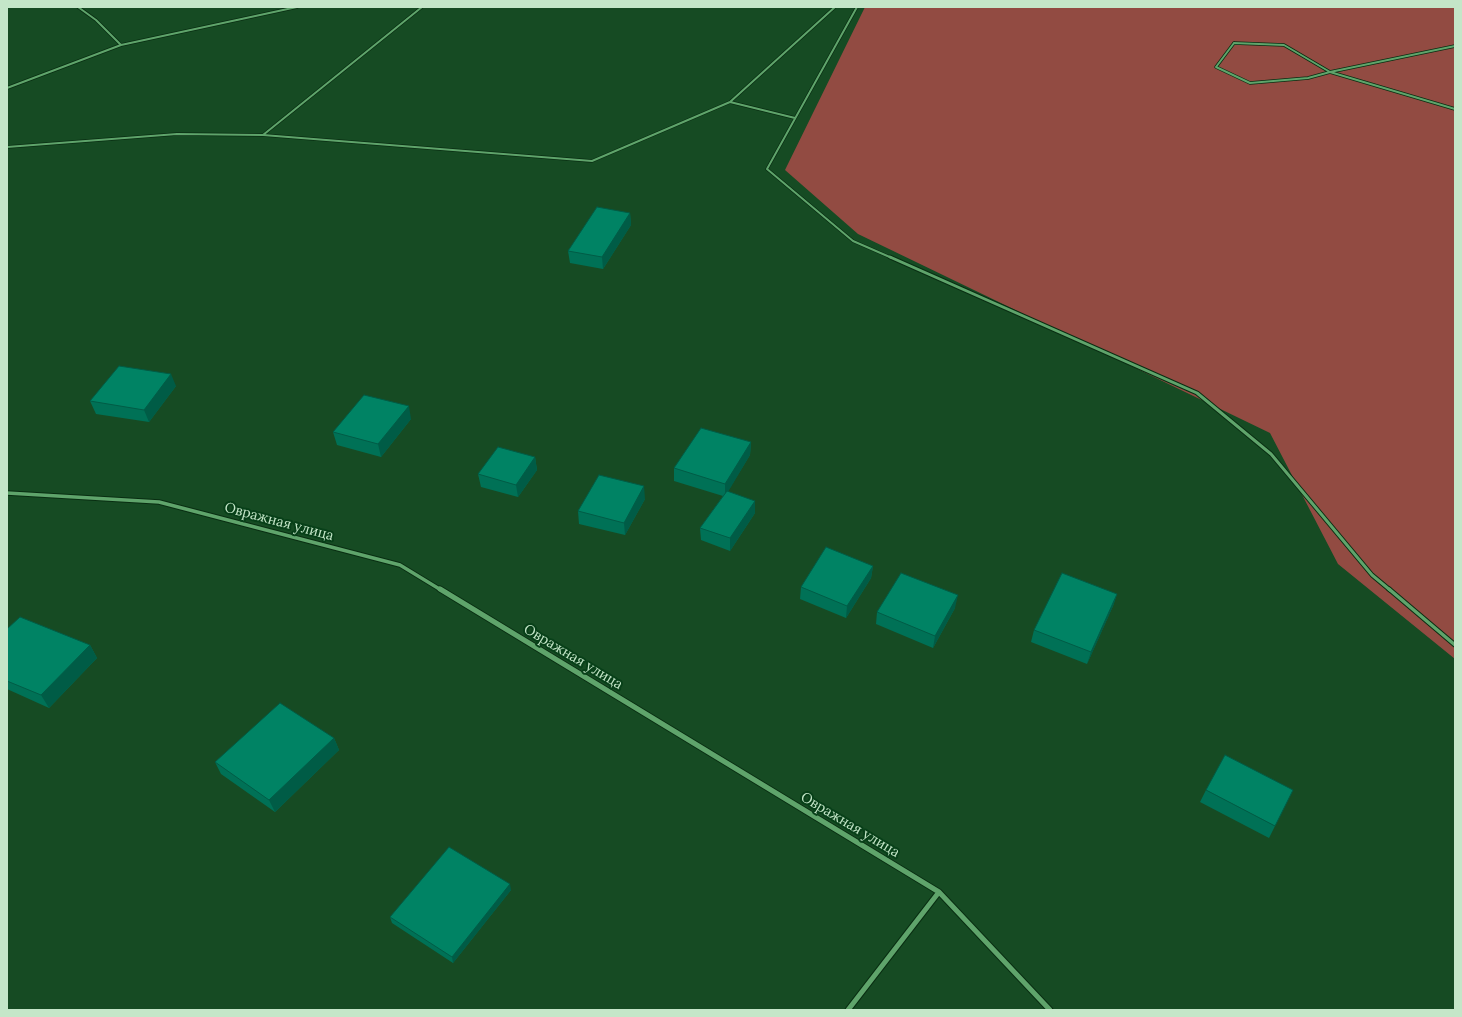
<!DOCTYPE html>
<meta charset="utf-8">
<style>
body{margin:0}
#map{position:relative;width:1462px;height:1017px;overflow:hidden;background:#164b23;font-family:Lora,serif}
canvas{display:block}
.frame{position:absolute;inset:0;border:8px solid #c4e6c8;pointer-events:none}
</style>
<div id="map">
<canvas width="1462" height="1017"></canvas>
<div class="frame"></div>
</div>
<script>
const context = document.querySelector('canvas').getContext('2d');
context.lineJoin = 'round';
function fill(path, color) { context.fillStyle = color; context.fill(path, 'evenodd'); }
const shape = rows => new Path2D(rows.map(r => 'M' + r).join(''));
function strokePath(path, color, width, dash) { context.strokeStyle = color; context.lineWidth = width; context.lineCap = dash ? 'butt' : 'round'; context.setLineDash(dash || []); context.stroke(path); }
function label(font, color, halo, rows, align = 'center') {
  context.font = font + ' Lora,serif'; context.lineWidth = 4; context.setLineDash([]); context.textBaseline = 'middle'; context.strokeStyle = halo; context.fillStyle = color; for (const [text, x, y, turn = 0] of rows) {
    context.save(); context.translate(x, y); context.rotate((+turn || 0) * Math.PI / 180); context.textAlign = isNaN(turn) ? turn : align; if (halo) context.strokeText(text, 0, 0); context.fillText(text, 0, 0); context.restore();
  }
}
fill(shape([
 [865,7,1455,7,1455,659,1338,564,1270,433,858,234,785,170]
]), '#924b42');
const serviceFar2 = shape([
 [78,7,96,20,121,45],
 [857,7,767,169,853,241,892,258],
 [1234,43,1284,45,1330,72,1308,78,1250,83,1216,67,1234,43],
 [1455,46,1330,72,1455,109],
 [7,88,121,45,297,7],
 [730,102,835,7],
 [263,135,592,161,730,102,795,118],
 [7,147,177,134,263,135,422,7]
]);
const serviceFar1 = shape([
 [890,257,1197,393,1271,454,1372,575,1390,590]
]);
const service = shape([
 [1389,589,1455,645]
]);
const minorFar1 = shape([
 [7,493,159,502,400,565,441,590]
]);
const minor = shape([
 [440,589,939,892,1050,1010],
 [848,1010,939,892]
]);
strokePath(serviceFar2, '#092e12', 3.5);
strokePath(serviceFar1, '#092e12', 5);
strokePath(service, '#092e12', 5.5);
strokePath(minorFar1, '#092e12', 5.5);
strokePath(minor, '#092e12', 7);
strokePath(serviceFar2, '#5fa46b', 2);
strokePath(serviceFar1, '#5fa46b', 3);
strokePath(service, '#5fa46b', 3.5);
strokePath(minorFar1, '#5fa46b', 3.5);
strokePath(minor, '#5fa46b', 5);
fill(shape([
 [630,213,631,225,603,269,570,263,568,251],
 [176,386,149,422,96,414,90,401],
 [411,419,381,457,337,445,333,432],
 [751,442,750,455,728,491,755,513,730,551,701,540,700,528,723,496,674,481,674,468],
 [535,457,537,470,518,497,481,487,478,474],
 [645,499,625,535,579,524,578,511],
 [873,566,871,578,846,618,800,599,801,587],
 [1117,594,1113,606,1087,664,1031,642,1034,630],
 [955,608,933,648,876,624,877,612],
 [7,629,90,645,97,658,49,708,7,689],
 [334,738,339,750,275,812,221,774,215,762],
 [1206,790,1275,826,1269,838,1200,802],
 [511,890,453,963,392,923,390,917]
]), '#007156');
fill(shape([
 [630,213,631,225,603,269,602,257],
 [171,374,176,386,149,422,144,410],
 [409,406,411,419,381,457,378,444],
 [751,442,750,455,725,497,725,484],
 [535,457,537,470,518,497,516,485],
 [644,486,645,499,625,535,624,523],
 [755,501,755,513,730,551,730,538],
 [873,566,871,578,846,618,847,606],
 [1117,594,1113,606,1087,664,1091,652],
 [958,595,955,608,933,648,935,636],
 [90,645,97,658,49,708,41,695],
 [334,738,339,750,275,812,269,800],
 [510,884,511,890,453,963,452,957]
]), '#005c46');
const building = shape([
 [597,207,630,213,602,257,568,251,597,207],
 [119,366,171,374,144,410,90,401,119,366],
 [364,395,409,406,378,444,333,432,364,395],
 [701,428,751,442,725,484,674,468,701,428],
 [498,447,535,457,516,485,478,474,498,447],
 [599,475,644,486,624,523,578,511,599,475],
 [727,491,755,501,730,538,700,528,727,491],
 [826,547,873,566,847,606,801,587,826,547],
 [901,573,958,595,935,636,877,612,901,573],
 [1062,573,1117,594,1091,652,1034,630,1062,573],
 [20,617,90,645,41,695,7,681,7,629,20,617],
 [280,703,334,738,269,800,215,762,280,703],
 [1225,755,1293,790,1275,826,1206,790,1225,755],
 [449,847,510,884,452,957,390,917,449,847]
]);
fill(building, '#008364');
strokePath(building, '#005c46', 1);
label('14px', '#c4e6c8', '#084019', [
 ["Овражная улица",279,522,15],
 ["Овражная улица",573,657,31],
 ["Овражная улица",850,825,31]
]);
</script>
